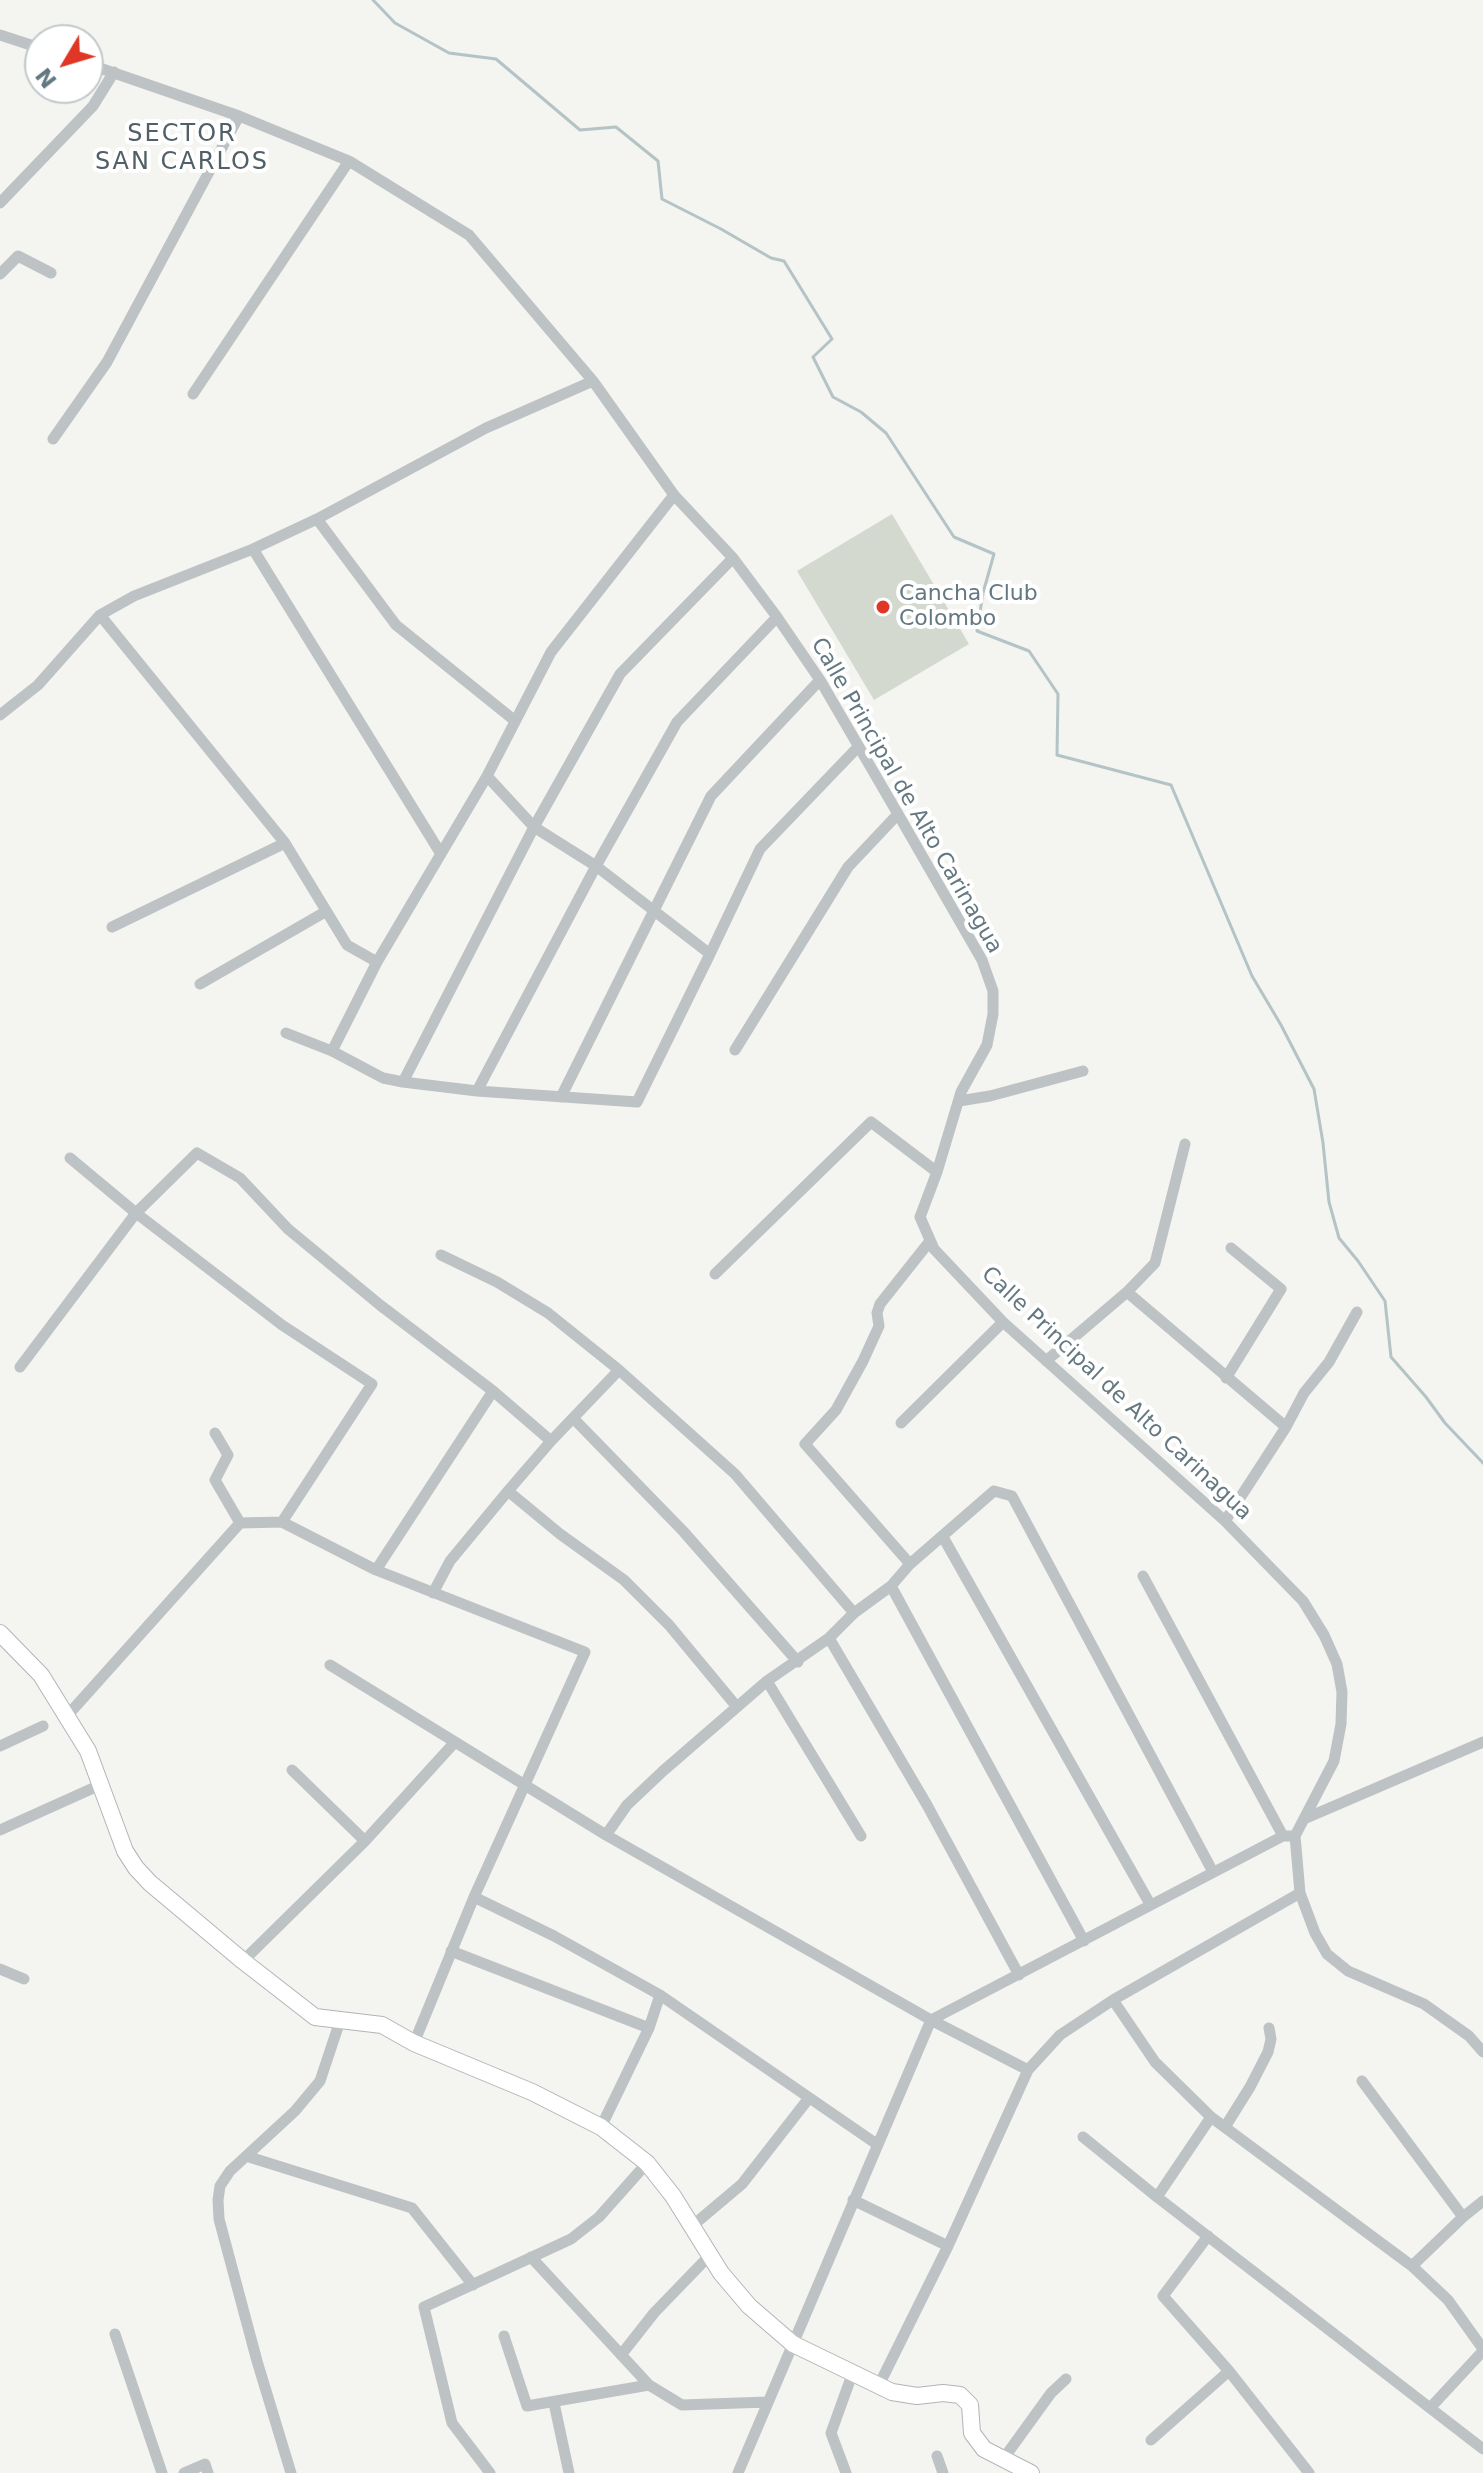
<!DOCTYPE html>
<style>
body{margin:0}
#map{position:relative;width:1483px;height:2473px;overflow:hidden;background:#f4f4f0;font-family:"DejaVu Sans",sans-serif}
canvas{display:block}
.north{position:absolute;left:24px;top:24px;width:80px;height:80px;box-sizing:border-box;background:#fff;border:2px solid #c1c9cd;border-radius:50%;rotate:232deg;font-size:22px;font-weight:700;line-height:32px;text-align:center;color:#647881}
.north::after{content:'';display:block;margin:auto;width:28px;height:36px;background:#df3626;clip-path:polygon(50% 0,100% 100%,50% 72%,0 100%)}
</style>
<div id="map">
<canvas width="1483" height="2473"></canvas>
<div class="north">N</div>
</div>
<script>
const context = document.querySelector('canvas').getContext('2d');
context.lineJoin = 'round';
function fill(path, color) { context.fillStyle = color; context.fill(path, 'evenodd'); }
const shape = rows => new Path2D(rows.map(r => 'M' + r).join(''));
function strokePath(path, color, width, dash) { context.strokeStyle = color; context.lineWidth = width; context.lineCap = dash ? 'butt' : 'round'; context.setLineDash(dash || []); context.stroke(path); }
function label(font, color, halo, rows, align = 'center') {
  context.font = font + ' "DejaVu Sans",sans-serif'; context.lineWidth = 8; context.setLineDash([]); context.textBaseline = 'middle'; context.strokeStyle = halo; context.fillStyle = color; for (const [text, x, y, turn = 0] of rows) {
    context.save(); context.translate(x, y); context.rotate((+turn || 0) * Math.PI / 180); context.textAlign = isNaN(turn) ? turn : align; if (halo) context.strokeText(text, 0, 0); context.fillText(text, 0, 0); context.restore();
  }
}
fill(shape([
 [892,514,969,644,874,700,797,571]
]), '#d4d9cf');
strokePath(shape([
 [373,0,395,23,449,53,496,59,580,130,616,127,658,161,662,199,721,229,771,258,784,261,832,339,813,357,833,397,861,412,886,433,954,537,994,554,983,593,977,631,1029,651,1058,694,1057,755,1171,785,1252,976,1281,1025,1314,1089,1323,1143,1329,1202,1339,1238,1358,1261,1385,1301,1391,1357,1426,1397,1445,1423,1483,1463]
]), '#b4c3c5', 3);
const secondary = shape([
 [0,1633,41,1675,88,1751,125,1851,136,1868,150,1883,243,1961,315,2017,382,2025,414,2043,532,2092,601,2127,647,2163,673,2196,721,2273,749,2306,793,2344,892,2392,917,2396,943,2393,960,2395,970,2405,972,2433,984,2449,1031,2473]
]);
strokePath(secondary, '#afb6b9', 18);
strokePath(shape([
 [0,35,40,48],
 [88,64,239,116,349,161,469,235,593,381,674,495,733,558,777,617,820,680,898,814,982,960,993,991,993,1014,987,1045,961,1092,937,1172,920,1217,934,1249,1003,1322,1225,1521,1303,1601,1324,1635,1337,1664,1342,1692,1341,1724,1334,1761,1295,1836,1300,1893,1315,1933,1327,1954,1348,1971,1424,2004,1469,2036,1483,2052],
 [0,203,93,106,114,72],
 [0,274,18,256,51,273],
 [193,394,349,161],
 [53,439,107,362,239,116],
 [317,519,396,625,514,720],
 [253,549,441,854],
 [100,615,285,843,347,945,377,962],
 [0,715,38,685,100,615,134,596,253,549,317,519,486,428,593,381],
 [487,776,534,827,596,866,710,954,760,849,858,747],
 [112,927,285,843],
 [200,984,325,912],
 [286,1033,332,1051,383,1078,403,1082,477,1091,637,1102,710,954],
 [735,1050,848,867,898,814],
 [332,1051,377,962,487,776,551,652,674,495],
 [403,1082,534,827,620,674,733,558],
 [477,1091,596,866,677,722,777,617],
 [561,1097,711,796,820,680],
 [959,1101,990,1096,1083,1071],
 [70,1158,136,1213,282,1325,372,1384,282,1522],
 [441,1255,497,1282,548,1313,619,1370,735,1474,854,1613],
 [715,1274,871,1122,937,1172],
 [1127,1292,1155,1263,1185,1144],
 [1046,1361,1127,1292,1286,1427,1225,1521],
 [20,1367,136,1213,197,1153,240,1178,288,1229,380,1305,493,1391,551,1441],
 [1226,1378,1281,1289,1231,1248],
 [574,1419,683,1531,798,1662],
 [901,1423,1003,1322],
 [1286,1427,1304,1393,1329,1362,1357,1312],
 [215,1433,228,1455,215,1480,240,1523],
 [508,1491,560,1534,624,1580,669,1625,737,1707],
 [943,1537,1150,1904],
 [910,1564,805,1444,836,1410,863,1361,879,1326,877,1313,880,1304,930,1241],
 [376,1570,493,1391],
 [1143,1576,1283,1836],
 [891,1586,1084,1941],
 [433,1593,450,1561,508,1491,551,1441,619,1370],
 [829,1638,927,1805,1019,1975],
 [330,1665,606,1835,931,2020,1028,2070],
 [767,1681,861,1836],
 [67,1716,240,1523,282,1522,376,1570,585,1652,474,1897,414,2043],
 [0,1746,43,1726],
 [292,1770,365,1841],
 [1304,1819,1483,1742],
 [0,1830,100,1785],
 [606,1835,627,1805,663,1771,767,1681,829,1638,854,1613,891,1586,910,1564,994,1491,1012,1496,1213,1872],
 [474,1897,554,1936,660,1995,878,2145],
 [451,1951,649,2028],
 [243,1961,365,1841,455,1742],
 [0,1969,24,1979],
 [1113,2000,1155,2062,1211,2117,1412,2266,1448,2300,1483,2349],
 [1362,2081,1463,2217],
 [601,2127,649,2028,660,1995],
 [1225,2127,1250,2087,1268,2052,1271,2039,1269,2028],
 [1083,2137,1157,2197,1483,2449],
 [246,2156,412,2208,473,2285],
 [1157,2197,1211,2117],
 [853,2200,948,2246],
 [691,2227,742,2184,809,2098],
 [1208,2236,1163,2296,1229,2371,1309,2473],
 [531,2257,649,2385,682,2405,767,2402],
 [1412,2266,1463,2217,1483,2201],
 [115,2334,162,2473],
 [504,2336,527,2406,649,2385],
 [621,2355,654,2313,710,2255],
 [879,2385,948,2246,1028,2070,1060,2035,1113,2000,1300,1893],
 [554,2403,569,2473],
 [1431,2407,1483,2351],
 [1151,2440,1229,2371],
 [937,2456,943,2473],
 [1004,2458,1051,2393,1066,2379],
 [184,2473,205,2464,208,2473],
 [291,2473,257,2361,219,2219,218,2200,220,2186,230,2171,295,2111,320,2081,340,2021],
 [490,2473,452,2423,424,2307,571,2239,599,2217,647,2163],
 [738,2473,931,2020,1283,1836,1295,1836],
 [846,2473,831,2433,853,2372]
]), '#bdc2c4', 11);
strokePath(secondary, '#fff', 16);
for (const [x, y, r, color] of [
 [883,607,8,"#df3626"]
]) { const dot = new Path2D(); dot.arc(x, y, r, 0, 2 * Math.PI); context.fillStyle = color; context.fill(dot); strokePath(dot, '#fff', 3); }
label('22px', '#647881', '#fff', [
 ["Cancha Club",899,594],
 ["Colombo",899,619]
], 'left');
label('22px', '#647881', '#fff', [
 ["Calle Principal de Alto Carinagua",906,796,60],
 ["Calle Principal de Alto Carinagua",1116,1394,43]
]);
context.letterSpacing = '2px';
label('24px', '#516066', '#fff', [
 ["SECTOR",182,135],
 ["SAN CARLOS",182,163]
]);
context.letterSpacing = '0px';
</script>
